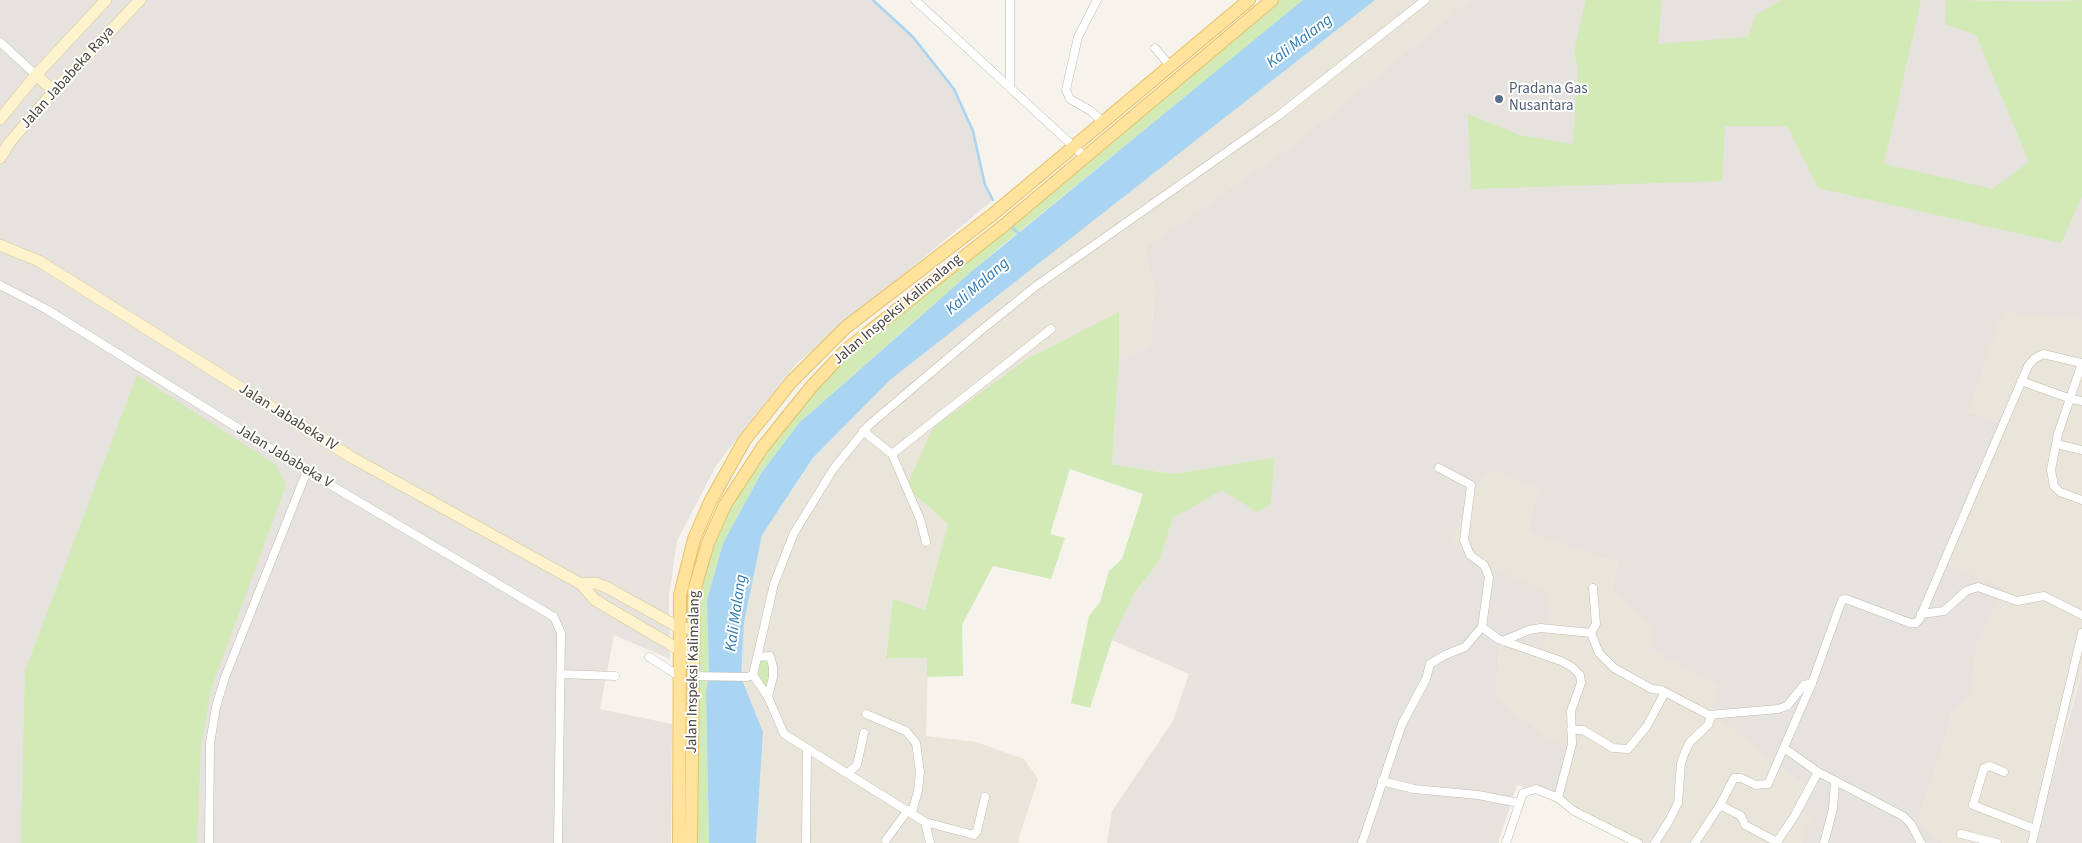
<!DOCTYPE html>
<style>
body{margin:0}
canvas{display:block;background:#f6f3ec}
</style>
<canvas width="2082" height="843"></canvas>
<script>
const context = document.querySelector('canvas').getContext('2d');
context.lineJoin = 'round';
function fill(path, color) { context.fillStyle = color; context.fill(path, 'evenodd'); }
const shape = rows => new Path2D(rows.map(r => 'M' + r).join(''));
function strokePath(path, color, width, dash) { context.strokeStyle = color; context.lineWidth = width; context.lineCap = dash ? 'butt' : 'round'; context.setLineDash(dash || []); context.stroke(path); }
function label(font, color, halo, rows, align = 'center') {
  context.font = font + ' "Source Sans 3",sans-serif'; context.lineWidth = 4; context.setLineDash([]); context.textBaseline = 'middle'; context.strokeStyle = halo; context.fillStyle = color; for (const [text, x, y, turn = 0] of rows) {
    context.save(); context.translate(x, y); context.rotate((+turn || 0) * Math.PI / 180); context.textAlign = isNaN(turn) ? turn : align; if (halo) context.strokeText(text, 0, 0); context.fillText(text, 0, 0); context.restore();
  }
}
fill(shape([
 [1375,0,1469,0,1292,145,1144,248,1155,287,1150,345,1119,361,1119,313,906,487,948,524,925,610,893,600,886,658,928,658,926,736,976,742,1024,759,1038,779,1018,841,1020,843,756,843,763,732,740,674,744,623,762,535,815,456,890,380],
 [2003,311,2082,320,2082,668,2034,843,1943,843,1918,820,1937,766,1952,713,1972,693,1977,643,2004,588,1948,563,2000,423,1969,412],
 [1493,471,1537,489,1528,532,1617,563,1612,592,1656,629,1651,649,1721,687,1772,760,1809,789,1796,810,1813,814,1801,843,1628,843,1554,798,1568,744,1548,738,1496,697,1500,637,1469,558,1454,537,1472,491]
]), '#eae5da');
fill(shape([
 [0,0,873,0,913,37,954,89,973,131,985,185,993,200,797,363,717,464,677,541,669,596,670,659,614,635,600,709,672,724,671,843,0,843],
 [1469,0,2082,0,2082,320,2003,312,1969,412,2000,423,1948,563,2004,588,1977,644,1972,693,1952,713,1937,766,1918,820,1943,843,1801,843,1812,814,1795,810,1809,789,1710,711,1720,687,1651,649,1655,629,1612,592,1617,563,1528,532,1537,489,1493,471,1472,491,1454,537,1469,558,1548,592,1549,623,1543,647,1500,637,1496,697,1548,738,1568,744,1554,798,1517,785,1498,843,1107,843,1112,811,1173,721,1189,674,1112,640,1134,594,1159,561,1173,518,1273,459,1173,474,1112,464,1119,361,1150,345,1155,287,1144,248,1292,145],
 [2082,668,2082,843,2034,843,2080,679]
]), '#e6e2dd');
fill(shape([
 [1272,0,1304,0,999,248,901,333,799,423,762,472,723,543,707,600,709,676,706,691,709,843,691,843,692,600,725,505,812,386],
 [1586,0,1662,0,1658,44,1748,37,1756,15,1782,0,1921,0,1884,164,1993,189,2029,162,1976,35,1945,24,1946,0,2046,2,2082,0,2082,196,2061,243,1818,188,1787,126,1725,126,1722,181,1471,189,1468,114,1520,135,1573,144,1578,69,1574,51],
 [1119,312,1119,361,1112,464,1173,474,1274,458,1271,504,1257,512,1222,490,1173,518,1159,561,1134,594,1112,640,1090,708,1071,703,1089,616,1100,602,1109,571,1122,559,1143,494,1070,469,1050,534,1065,538,1051,579,993,566,962,625,963,676,927,677,927,658,886,658,893,599,925,610,948,524,906,487,933,428,1027,359],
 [137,375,276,465,286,485,211,689,201,745,197,843,21,843,25,671],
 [770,656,773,667,768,697,753,675,757,657]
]), '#d2eab5');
fill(shape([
 [1303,0,1375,0,890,380,813,458,762,535,744,623,741,677,763,732,756,843,709,843,706,691,709,676,707,600,723,543,762,472,799,423,972,271]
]), '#a9d4f2');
strokePath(shape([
 [873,0,913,37,954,89,973,131,985,185,993,200],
 [1013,228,1019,234]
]), '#a9d4f2', 2.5);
strokePath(shape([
 [732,780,733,843]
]), '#a9d4f2', 16);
const street = shape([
 [915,0,1085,157],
 [1010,0,1010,88],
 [1097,0,1078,37,1066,90,1070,99,1091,111,1104,123],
 [0,42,36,75],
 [1155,48,1171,67],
 [0,285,46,309,307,471,554,617,561,633,558,843],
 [2082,363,2058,434,2051,470,2054,486,2060,492,2082,500],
 [2021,381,2071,399,2082,401],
 [863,431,892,454],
 [2056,444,2082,450],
 [1439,468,1471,485,1464,540,1470,555,1484,565,1489,577,1482,627,1498,639,1561,661,1572,667,1580,675,1581,683,1571,711,1572,744,1558,798],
 [926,542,920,519,892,454,1051,329],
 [1921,614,1944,611,1966,591,1978,587,2017,601,2044,596,2082,615],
 [1591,633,1599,653,1614,668,1652,689,1661,690,1709,715,1778,709,1787,706,1804,685,1812,683],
 [1503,641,1529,630,1541,628,1591,633,1596,624,1593,588],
 [649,657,679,676],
 [757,657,770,656,773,667,773,677,768,697],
 [561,674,615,676],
 [692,676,747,677,753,675],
 [866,714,906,731,916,743,920,772,918,791,912,812],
 [1571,730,1583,730,1613,748,1628,749,1647,726,1665,692],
 [1784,748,1818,772,1903,816,1911,824,1921,843],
 [2004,772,1990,766,1984,768,1973,805,2035,829],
 [848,773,857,765,864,733],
 [1382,781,1414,789,1478,795,1519,803],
 [985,797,977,831,974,835,925,822,784,734,768,697,753,675,774,584,794,533,834,468,869,425,979,332,1036,286,1278,116,1425,0],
 [1720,805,1741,816,1745,825,1777,842,1795,815,1818,772],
 [925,822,930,843],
 [1961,834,1997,843],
 [886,840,908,810],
 [209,843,210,743,216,707,225,677,307,471],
 [806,843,807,749],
 [1362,843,1402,724,1426,679,1430,664,1445,655,1465,647,1482,627],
 [1506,843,1523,793,1536,789,1558,798,1574,811,1638,843],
 [1655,843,1669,821,1678,803,1681,763,1685,752,1690,742,1708,725,1712,715],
 [1695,843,1720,805,1734,778,1741,778,1756,785,1768,784,1812,683,1842,600,1846,599,1910,623,1916,623,1919,620,2028,366,2034,359,2043,354,2082,363],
 [1824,843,1833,809,1835,781],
 [2032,843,2082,633]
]);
const secondary = shape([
 [36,75,54,91],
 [0,119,36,75,106,0],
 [0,158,10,142,54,91,140,0],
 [0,245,39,261,351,457,581,584,595,600,673,646,680,650,692,650],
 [581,584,596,583,606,587,680,628,692,629]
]);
const primary = shape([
 [679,843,680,595,694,539,710,502,744,441,792,381,845,328,992,215,1249,0],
 [691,843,694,591,708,543,725,505,762,448,812,386,846,350,1003,226,1272,0]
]);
strokePath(street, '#c2bbae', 9);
strokePath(secondary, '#d6c79b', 12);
strokePath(primary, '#e6c16a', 14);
strokePath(street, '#fff', 8);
strokePath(secondary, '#fff3cd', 11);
strokePath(primary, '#ffe39c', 12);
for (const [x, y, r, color] of [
 [1499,99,5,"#5c6f8a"]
]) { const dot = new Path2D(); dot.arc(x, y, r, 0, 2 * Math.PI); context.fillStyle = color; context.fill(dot); strokePath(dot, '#fff', 2); }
label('15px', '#4b4439', '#fff', [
 ["Jalan Jababeka Raya",68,78,-48],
 ["Jalan Inspeksi Kalimalang",898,310,-40],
 ["Jalan Jababeka IV",288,418,32],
 ["Jalan Jababeka V",284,457,31],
 ["Jalan Inspeksi Kalimalang",694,672,-89]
]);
label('15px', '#4e5e75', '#fff', [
 ["Pradana Gas",1509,90],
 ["Nusantara",1509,107]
], 'left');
label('italic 16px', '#2e7ab2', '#fff', [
 ["Kali Malang",1300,42,-37],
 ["Kali Malang",978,287,-41],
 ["Kali Malang",737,613,-82]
]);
</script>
